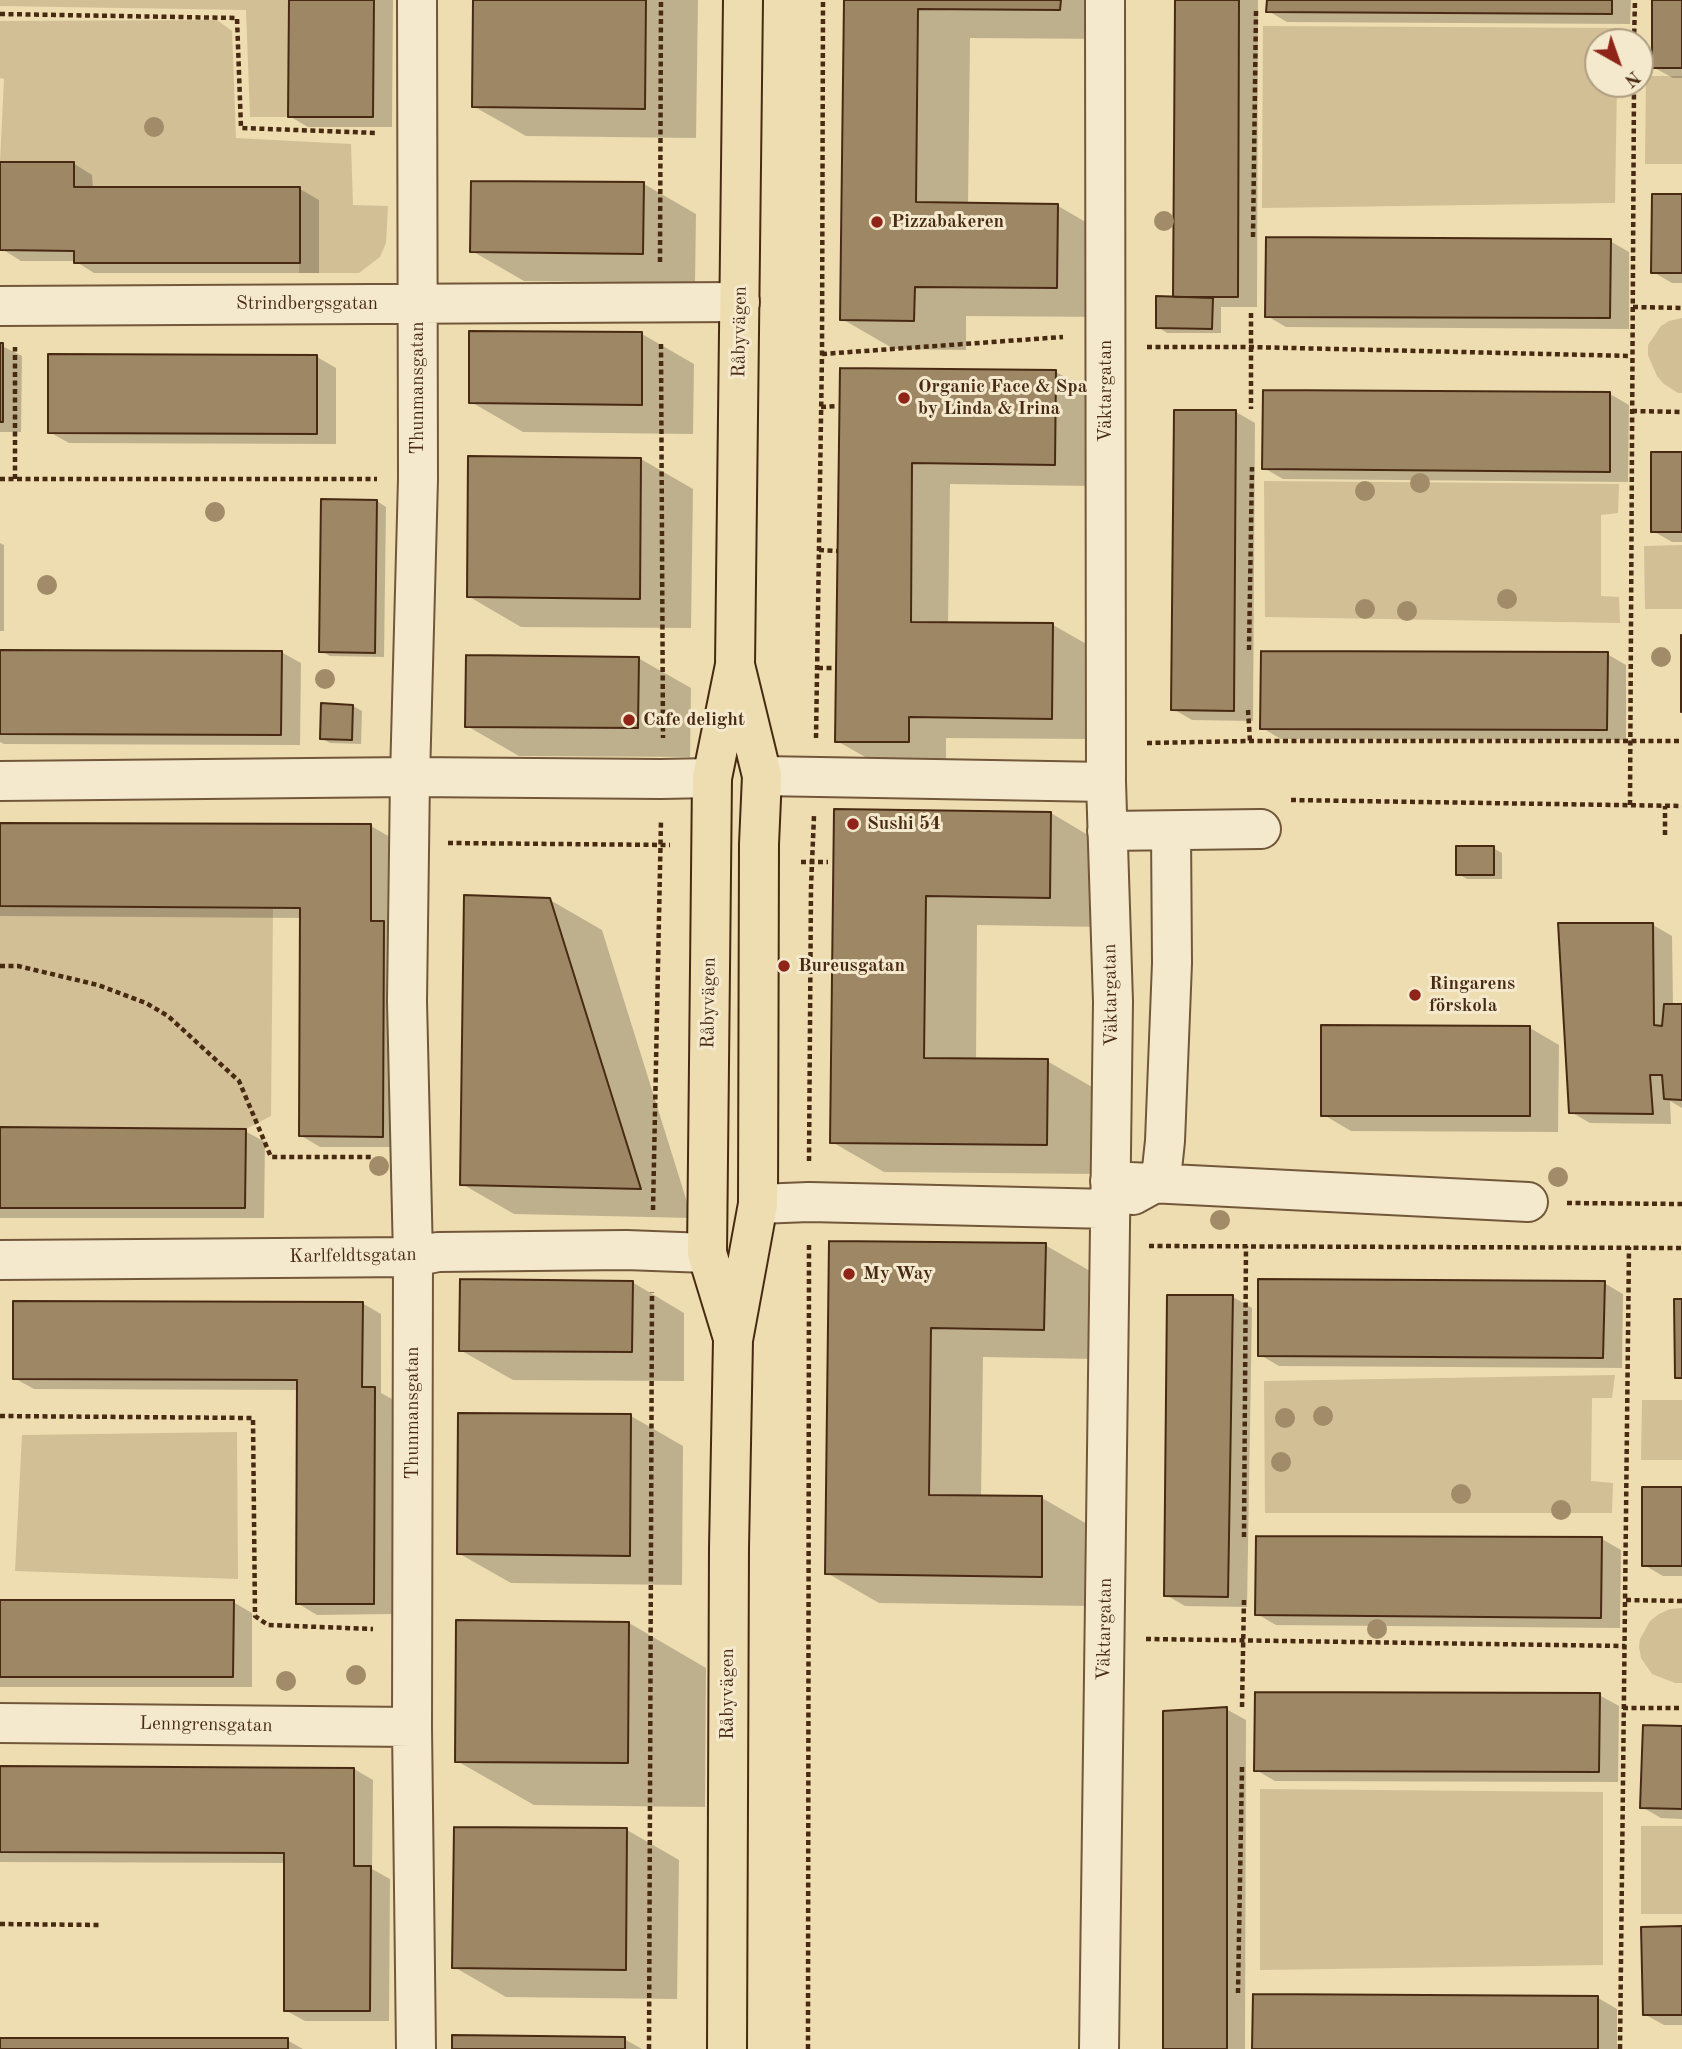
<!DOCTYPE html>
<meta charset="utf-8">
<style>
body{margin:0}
#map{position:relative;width:1682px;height:2049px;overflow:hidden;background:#eeddb1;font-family:"Old Standard TT",serif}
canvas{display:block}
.north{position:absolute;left:1584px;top:28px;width:70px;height:70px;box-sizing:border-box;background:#f4e9cc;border:2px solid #af9d82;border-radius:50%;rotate:140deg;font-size:19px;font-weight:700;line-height:28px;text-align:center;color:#482a13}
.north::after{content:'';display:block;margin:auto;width:24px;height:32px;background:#8f2418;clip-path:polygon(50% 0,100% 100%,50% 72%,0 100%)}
</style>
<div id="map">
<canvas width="1682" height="2049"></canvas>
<div class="north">N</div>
</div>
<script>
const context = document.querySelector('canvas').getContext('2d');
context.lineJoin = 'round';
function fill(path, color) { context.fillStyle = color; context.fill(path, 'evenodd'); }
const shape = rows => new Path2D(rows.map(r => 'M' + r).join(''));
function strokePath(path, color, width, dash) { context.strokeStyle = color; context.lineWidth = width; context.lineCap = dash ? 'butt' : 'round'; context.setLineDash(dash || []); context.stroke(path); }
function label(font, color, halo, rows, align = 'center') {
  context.font = font + ' "Old Standard TT",serif'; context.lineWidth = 6; context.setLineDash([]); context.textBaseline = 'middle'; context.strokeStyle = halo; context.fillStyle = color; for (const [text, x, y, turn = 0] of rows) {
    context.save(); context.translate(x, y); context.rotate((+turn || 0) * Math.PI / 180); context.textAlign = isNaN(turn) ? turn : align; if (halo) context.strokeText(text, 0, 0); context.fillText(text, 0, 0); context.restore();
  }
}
fill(shape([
 [0,0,289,0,288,117,250,117,246,10,0,6],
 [217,20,232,31,236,138,351,144,353,205,388,206,386,243,380,257,359,273,299,273,300,187,74,187,73,162,0,162,4,79,0,78,0,21],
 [1263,26,1619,28,1618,42,1598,42,1598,84,1617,84,1615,203,1262,208],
 [1646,76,1682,76,1682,164,1645,164],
 [1682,318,1682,393,1678,393,1664,384,1657,376,1648,355,1648,345,1661,326,1669,321],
 [1264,481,1619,484,1618,513,1601,515,1601,596,1619,597,1620,623,1265,617],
 [1682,545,1682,609,1645,609,1644,546],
 [0,906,273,909,271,1116,246,1129,0,1127],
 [1615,1375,1612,1398,1592,1398,1591,1481,1613,1483,1612,1513,1265,1513,1264,1381],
 [1642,1400,1682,1400,1682,1460,1641,1460],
 [237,1432,238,1579,15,1571,22,1435],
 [1682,1608,1682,1683,1675,1683,1652,1674,1641,1658,1639,1647,1640,1639,1650,1621,1659,1614,1670,1609],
 [1260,1789,1603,1792,1603,1965,1260,1970],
 [1641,1826,1682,1826,1682,1914,1641,1914]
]), '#d2bf96');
fill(shape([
 [291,0,393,0,392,127,308,127,289,116],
 [475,0,698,0,696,138,526,136,473,106],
 [846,0,1113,0,1112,39,970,38,968,204,1058,206,1110,236,1109,317,966,316,966,350,894,349,842,319],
 [1177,0,1258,0,1257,307,1221,307,1221,333,1167,333,1158,327,1175,299],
 [1268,0,1631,0,1630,24,1287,22,1268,11],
 [1654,0,1682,0,1682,78,1673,78,1653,67],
 [73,163,92,175,93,188,300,189,319,200,319,273,94,273,75,261,21,261,2,249],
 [644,184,696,214,695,283,524,281,472,251],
 [1682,196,1682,283,1672,283,1653,272],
 [1610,241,1629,252,1629,329,1286,327,1267,316],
 [642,334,694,364,693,434,523,432,471,402],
 [0,345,22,356,21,432,0,432],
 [50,356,317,357,336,368,336,444,69,443,49,432],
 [841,369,1056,372,1093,393,1092,486,950,484,948,624,1053,625,1090,646,1089,739,946,738,946,763,874,762,837,741],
 [1610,394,1629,405,1628,482,1283,479,1264,468],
 [1236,412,1255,423,1253,721,1192,720,1173,709],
 [1682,454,1682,542,1672,542,1653,531],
 [641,459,693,489,691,628,521,627,468,596],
 [377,501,386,507,384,657,330,656,321,651],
 [0,543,4,545,4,631,0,631],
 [0,651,281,652,301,663,300,745,4,744,0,742],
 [1607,654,1626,665,1626,740,1281,739,1262,728],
 [638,658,691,688,690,757,519,756,467,726],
 [353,706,362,711,361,744,330,743,321,738],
 [836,811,1051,813,1103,844,1102,927,977,925,976,1060,1047,1061,1099,1091,1098,1174,884,1172,832,1142],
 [0,825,371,826,390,837,401,1147,320,1147,300,1135,302,918,0,916],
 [1493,848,1502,853,1502,879,1467,879,1458,874],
 [550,900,602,930,692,1218,514,1214,462,1184],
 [1653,925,1672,936,1673,1006,1682,1006,1682,1108,1670,1101,1671,1124,1590,1123,1571,1112],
 [1530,1028,1559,1045,1558,1132,1351,1131,1322,1114],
 [0,1129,245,1131,265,1142,264,1218,0,1218],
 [831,1243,1045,1245,1097,1275,1096,1359,983,1357,981,1498,1042,1498,1094,1528,1093,1606,879,1603,827,1573],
 [632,1282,684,1313,684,1381,513,1380,460,1350],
 [1604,1283,1623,1294,1622,1368,1279,1366,1260,1355],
 [1233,1297,1252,1308,1247,1607,1185,1606,1166,1595],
 [362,1303,381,1314,381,1393,394,1400,392,1614,317,1615,297,1603,299,1390,34,1389,14,1378],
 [631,1416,683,1446,682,1585,511,1583,458,1553],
 [1682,1489,1682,1576,1663,1576,1644,1565],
 [1602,1539,1621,1550,1620,1628,1276,1625,1257,1614],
 [0,1601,233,1602,252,1613,252,1687,0,1687],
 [629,1623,706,1668,705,1807,534,1805,457,1761],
 [1599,1695,1619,1706,1618,1782,1275,1781,1256,1770],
 [1226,1709,1246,1720,1245,2049,1164,2049],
 [1682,1728,1682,1819,1661,1818,1642,1807],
 [0,1768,354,1769,373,1780,372,1869,390,1879,389,2021,305,2021,285,2010,286,1863,0,1862],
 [627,1830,679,1860,677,1999,506,1997,454,1967],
 [1682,1928,1682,2025,1664,2025,1644,2014],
 [1598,1998,1617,2009,1617,2049,1254,2049],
 [0,2039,287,2040,303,2049,0,2049],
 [624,2039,642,2049,453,2049]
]), '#0003');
const building = shape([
 [289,0,374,0,373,117,288,117,289,0],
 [473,0,646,0,645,109,472,107,473,0],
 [844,0,1061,0,1060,10,918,9,916,202,1058,204,1057,288,915,287,914,321,840,320,844,0],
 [1175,0,1239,0,1238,297,1173,297,1175,0],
 [1267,0,1612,0,1612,14,1266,12,1267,0],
 [1652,0,1682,0,1682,68,1652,68,1652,0],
 [0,162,74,162,74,187,300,187,300,263,74,263,74,251,0,250,0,162],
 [471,181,644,182,643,254,470,252,471,181],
 [1652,194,1682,194,1682,273,1651,273,1652,194],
 [1266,237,1611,239,1610,318,1265,317,1266,237],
 [1156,296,1213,298,1212,329,1156,328,1156,296],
 [469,331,642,332,642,405,469,403,469,331],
 [0,343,3,343,3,422,0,422,0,343],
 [48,354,317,355,317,434,48,433,48,354],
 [840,368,1056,370,1055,465,912,463,911,622,1053,623,1052,719,909,717,909,742,835,742,840,368],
 [1263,390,1610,392,1610,472,1262,469,1263,390],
 [1174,410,1236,410,1234,711,1171,710,1174,410],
 [1651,452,1682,452,1682,532,1651,532,1651,452],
 [468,456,641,458,640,599,467,597,468,456],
 [321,499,377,500,375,653,319,652,321,499],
 [1681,635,1682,635,1682,712,1681,712,1681,635],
 [0,650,282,651,281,735,0,734,0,650],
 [1261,651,1608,652,1607,730,1260,729,1261,651],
 [466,655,639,657,638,728,465,727,466,655],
 [321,703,353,705,352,740,320,739,321,703],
 [834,809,1051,812,1050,898,926,896,924,1058,1048,1059,1047,1145,830,1143,834,809],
 [0,823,371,824,371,921,384,921,383,1137,299,1136,300,908,0,906,0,823],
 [1456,846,1494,846,1494,875,1456,875,1456,846],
 [464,895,550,898,641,1189,460,1185,464,895],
 [1558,923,1653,923,1654,1025,1662,1026,1664,1004,1682,1004,1682,1100,1664,1099,1662,1075,1650,1075,1653,1114,1569,1113,1558,923],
 [1321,1025,1530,1026,1530,1116,1321,1116,1321,1025],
 [0,1127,246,1129,245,1208,0,1208,0,1127],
 [829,1241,1046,1243,1044,1330,931,1328,929,1495,1042,1496,1042,1577,825,1574,829,1241],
 [460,1279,633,1281,632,1352,459,1351,460,1279],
 [1258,1279,1605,1281,1603,1358,1258,1356,1258,1279],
 [1167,1295,1233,1295,1228,1597,1164,1596,1167,1295],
 [1674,1299,1682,1299,1682,1378,1675,1378,1674,1299],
 [13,1301,363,1302,362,1387,375,1387,374,1604,296,1604,297,1380,13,1379,13,1301],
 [458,1413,631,1414,630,1556,457,1554,458,1413],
 [1642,1487,1682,1487,1682,1566,1642,1566,1642,1487],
 [1256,1536,1602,1537,1601,1618,1255,1615,1256,1536],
 [0,1600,234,1600,233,1677,0,1677,0,1600],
 [456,1620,629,1622,628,1763,455,1762,456,1620],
 [1255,1692,1600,1693,1599,1772,1254,1771,1255,1692],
 [1227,1707,1227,2049,1163,2049,1163,1711,1227,1707],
 [1643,1725,1682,1726,1682,1809,1640,1808,1643,1725],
 [0,1766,354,1768,354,1866,371,1866,370,2011,284,2011,284,1853,0,1852,0,1766],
 [454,1827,627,1828,626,1970,452,1968,454,1827],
 [1682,1926,1682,2015,1643,2015,1641,1927,1682,1926],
 [1253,1994,1598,1996,1598,2049,1252,2049,1253,1994],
 [452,2035,625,2037,625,2049,452,2049,452,2035],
 [0,2038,288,2038,288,2049,0,2049,0,2038]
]);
fill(building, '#9e8765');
strokePath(building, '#482a13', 2);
const minor = shape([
 [0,306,740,302],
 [762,776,1106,782],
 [0,781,410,777,418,479,417,0],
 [1107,831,1261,829],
 [1110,1181,1528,1202],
 [1133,1195,1153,1184,1162,1169,1165,1141,1172,963,1171,831],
 [758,1204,809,1202,1110,1209],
 [0,1260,413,1257,438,1252,626,1250,707,1253],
 [0,1723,412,1727],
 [416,2049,412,1727,413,1257,407,1001,410,777,661,779,712,778],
 [1099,2049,1113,1002,1106,782,1105,0]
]);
const major = shape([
 [732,1335,707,1253,712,778,735,665,743,0],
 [727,2049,729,1548,733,1340,758,1204,759,844,762,776,735,665]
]);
strokePath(minor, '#72573a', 42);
strokePath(major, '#482a13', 42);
strokePath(shape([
 [0,14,237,18,241,128,378,133],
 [1634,42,1635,0],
 [1253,237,1256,11],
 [660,262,661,0],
 [1633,307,1682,308],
 [1251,313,1251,409],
 [661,344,663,738],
 [1147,347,1250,347,1631,356],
 [822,354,1063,337],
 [821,407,838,406],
 [1632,411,1682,412],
 [0,479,377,479],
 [15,479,15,347],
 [819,550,837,551],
 [1249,650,1252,467],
 [818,668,835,668],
 [1248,710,1250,741],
 [816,738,822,354,823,0],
 [1147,743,1250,741,1682,741],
 [1291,800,1682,806],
 [1630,805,1634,84],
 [1665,835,1665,806],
 [448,843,670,845],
 [801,862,828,862],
 [0,966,18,966,98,985,146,1003,168,1016,239,1081,271,1157,372,1157],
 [809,1161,811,887,814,816],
 [1567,1203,1682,1204],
 [653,1210,661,820],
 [1149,1246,1682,1248],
 [0,1416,253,1418,255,1616,268,1625,373,1629],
 [1244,1537,1246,1246],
 [1626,1600,1682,1601],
 [1146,1639,1625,1646],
 [1242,1707,1244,1598],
 [1623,1708,1682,1708],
 [0,1924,102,1925],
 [1238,1993,1242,1767],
 [649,2049,652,1292],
 [808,2049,809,1243],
 [1620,2049,1629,1247]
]), '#482a13', 4.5, [5, 3.5]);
strokePath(minor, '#f4e9cc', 38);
strokePath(major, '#eeddb1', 38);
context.fillStyle = '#a28b68';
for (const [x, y] of [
 [154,127],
 [1164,221],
 [1420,483],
 [1365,491],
 [215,512],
 [47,585],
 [1507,599],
 [1365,609],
 [1407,611],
 [1661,657],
 [325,679],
 [379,1166],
 [1558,1177],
 [1220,1220],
 [1323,1416],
 [1285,1418],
 [1281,1462],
 [1461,1494],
 [1561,1510],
 [1377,1629],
 [356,1675],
 [286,1681]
]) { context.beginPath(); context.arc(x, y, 10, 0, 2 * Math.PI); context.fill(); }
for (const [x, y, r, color] of [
 [877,222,7,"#8f2418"],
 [904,398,7,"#8f2418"],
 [629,720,7,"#8f2418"],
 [853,824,7,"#8f2418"],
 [784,966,7,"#8f2418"],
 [1415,995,7,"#8f2418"],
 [849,1274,7,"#8f2418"]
]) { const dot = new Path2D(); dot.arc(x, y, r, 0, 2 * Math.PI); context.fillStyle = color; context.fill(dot); strokePath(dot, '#f4e9cc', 2.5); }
label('bold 19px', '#482a13', '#f4e9cc', [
 ["Pizzabakeren",891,222],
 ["Organic Face & Spa",918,387],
 ["by Linda & Irina",918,409],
 ["Cafe delight",643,720],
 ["Sushi 54",867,824],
 ["Bureusgatan",798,966],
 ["Ringarens",1429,984],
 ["förskola",1429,1006],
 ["My Way",863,1274]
], 'left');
label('19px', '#482a13', '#f4e9cc', [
 ["Strindbergsgatan",307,304],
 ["Råbyvägen",740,332,-89],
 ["Thunmansgatan",418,388,-90],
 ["Väktargatan",1106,391,-90],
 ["Väktargatan",1111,995,-91],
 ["Råbyvägen",709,1003,-89],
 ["Karlfeldtsgatan",353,1256,-1],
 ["Thunmansgatan",413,1413,-90],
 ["Väktargatan",1105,1629,-89],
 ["Råbyvägen",728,1694,-90],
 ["Lenngrensgatan",206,1725,1]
]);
</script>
